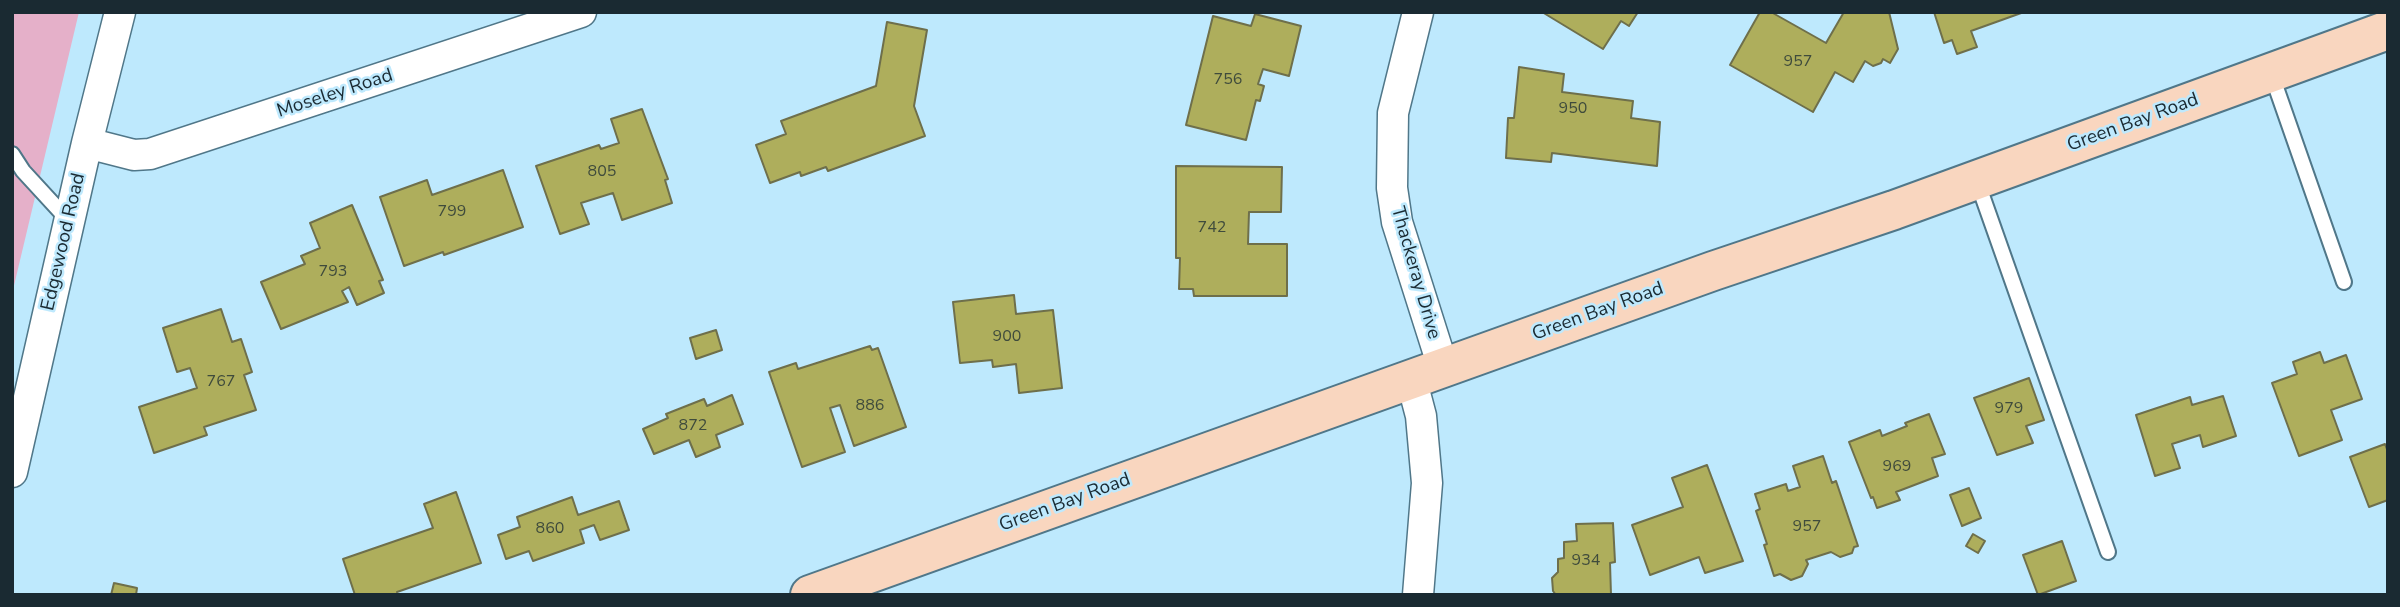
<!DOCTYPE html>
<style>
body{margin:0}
#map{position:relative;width:2400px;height:607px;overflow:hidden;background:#bee9fd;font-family:"Nunito Sans",sans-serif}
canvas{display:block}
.frame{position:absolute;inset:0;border:14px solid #1a2a32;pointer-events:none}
</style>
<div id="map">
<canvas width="2400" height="607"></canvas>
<div class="frame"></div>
</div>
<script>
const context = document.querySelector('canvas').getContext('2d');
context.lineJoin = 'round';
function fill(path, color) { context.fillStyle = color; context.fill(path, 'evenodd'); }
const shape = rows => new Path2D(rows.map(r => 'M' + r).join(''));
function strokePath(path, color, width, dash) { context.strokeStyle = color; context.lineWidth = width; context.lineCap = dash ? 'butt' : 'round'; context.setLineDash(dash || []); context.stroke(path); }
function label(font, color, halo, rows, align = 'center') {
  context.font = font + ' "Nunito Sans",sans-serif'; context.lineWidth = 5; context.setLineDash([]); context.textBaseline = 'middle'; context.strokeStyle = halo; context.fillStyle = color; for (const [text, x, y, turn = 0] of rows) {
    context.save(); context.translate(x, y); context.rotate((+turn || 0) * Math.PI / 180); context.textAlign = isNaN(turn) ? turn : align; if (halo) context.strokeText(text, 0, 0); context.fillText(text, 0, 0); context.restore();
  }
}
fill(shape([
 [12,12,79,12,12,294]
]), '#e5b0c9');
const building = shape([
 [1542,12,1638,12,1629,26,1621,21,1603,49,1542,12],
 [1760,12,1771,12,1826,43,1844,12,1889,12,1898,49,1890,63,1883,59,1881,63,1873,66,1865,61,1853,82,1835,72,1813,112,1730,65,1760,12],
 [1934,12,2024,12,1971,31,1977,47,1957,54,1952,40,1944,43,1934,12],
 [1255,14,1301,26,1289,76,1263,69,1258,84,1264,86,1260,101,1256,100,1246,140,1186,125,1213,16,1251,26,1255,14],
 [887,22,927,30,914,106,925,136,828,171,826,167,801,176,800,172,770,183,756,145,786,134,781,121,876,86,887,22],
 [1519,67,1564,74,1562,92,1633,101,1631,118,1660,122,1657,166,1552,153,1551,162,1506,158,1508,118,1514,118,1519,67],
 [642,109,668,179,665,180,672,203,622,220,613,193,581,203,589,224,560,234,536,166,599,145,601,149,619,143,611,119,642,109],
 [1176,166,1282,167,1281,212,1249,212,1248,244,1287,244,1287,296,1194,296,1193,289,1179,289,1180,258,1176,258,1176,166],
 [503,170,523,227,444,255,443,252,404,266,380,197,427,180,432,195,503,170],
 [352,205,383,280,379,281,384,293,357,305,349,287,342,291,348,302,281,329,261,282,305,264,301,256,320,248,310,223,352,205],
 [1014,295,1016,314,1053,310,1062,388,1019,393,1016,364,993,367,992,360,960,363,953,302,1014,295],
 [221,309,232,342,241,339,252,372,244,375,256,410,204,427,207,435,154,453,139,407,197,388,190,368,177,372,163,328,221,309],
 [716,330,722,350,696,359,690,338,716,330],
 [870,346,872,350,878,348,906,427,854,446,840,405,830,408,845,452,802,467,769,372,796,363,798,369,870,346],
 [2320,352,2324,363,2346,355,2362,399,2331,410,2342,440,2299,456,2272,383,2297,374,2293,362,2320,352],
 [2029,378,2044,420,2026,426,2033,443,1997,455,1974,398,2029,378],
 [732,395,743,424,716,435,720,447,696,457,689,440,654,454,643,429,668,418,666,414,704,399,707,406,732,395],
 [2223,396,2236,436,2203,447,2200,435,2172,444,2180,468,2155,476,2136,415,2190,397,2192,405,2223,396],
 [1929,414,1945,454,1932,458,1938,476,1896,492,1900,500,1877,508,1873,497,1871,498,1849,442,1880,430,1882,436,1907,426,1905,423,1929,414],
 [2385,444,2388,452,2388,500,2369,507,2350,457,2385,444],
 [1823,456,1832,483,1836,481,1858,546,1854,547,1852,553,1840,557,1831,552,1806,560,1808,564,1802,576,1791,580,1780,574,1774,576,1764,545,1767,544,1756,511,1760,509,1755,494,1786,484,1788,491,1800,487,1793,466,1823,456],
 [1707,465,1743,561,1705,573,1699,557,1650,575,1632,525,1683,507,1672,478,1707,465],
 [1969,488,1981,518,1962,526,1950,495,1969,488],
 [456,492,481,563,397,592,398,595,355,595,343,559,433,528,424,504,456,492],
 [572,497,578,515,619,501,629,530,600,540,594,525,580,530,584,543,533,561,529,551,506,559,498,535,520,527,517,517,572,497],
 [1613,523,1615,562,1610,563,1611,595,1556,595,1553,591,1552,578,1558,572,1558,559,1564,558,1564,542,1577,541,1576,524,1613,523],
 [1973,534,1985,541,1978,553,1966,546,1973,534],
 [2062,541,2076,581,2038,595,2023,555,2062,541],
 [114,583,137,588,136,595,111,595,114,583]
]);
fill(building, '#aeae5c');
strokePath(building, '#6e6f4b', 2);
const service = shape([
 [2271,73,2344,282],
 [12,154,23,171,69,221],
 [1977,181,2108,552]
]);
const minor = shape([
 [1418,12,1393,113,1392,188,1397,222,1443,367],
 [87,143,134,155,150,154,581,12],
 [1411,378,1421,416,1427,483,1418,595],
 [12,472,87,143,120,12]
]);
const secondary = shape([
 [810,595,1713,271,1894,210,2388,30]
]);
strokePath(service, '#507789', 18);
strokePath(minor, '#507789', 33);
strokePath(secondary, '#507789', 42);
strokePath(service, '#fff', 14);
strokePath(minor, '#fff', 30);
strokePath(secondary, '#f9d6bf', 38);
label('16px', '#3f4b3c', null, [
 ["957",1798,62],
 ["756",1228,80],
 ["950",1573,109],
 ["805",602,172],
 ["799",452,212],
 ["742",1212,228],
 ["793",333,272],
 ["900",1007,337],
 ["767",221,382],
 ["886",870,406],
 ["979",2009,409],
 ["872",693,426],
 ["969",1897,467],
 ["957",1807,527],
 ["860",550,529],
 ["934",1586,561]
]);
label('19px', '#1a2a32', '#bee9fd', [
 ["Moseley Road",335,94,-18],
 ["Green Bay Road",2133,123,-20],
 ["Edgewood Road",64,242,-77],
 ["Thackeray Drive",1415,273,74],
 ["Green Bay Road",1598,312,-20],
 ["Green Bay Road",1065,503,-20]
]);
</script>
